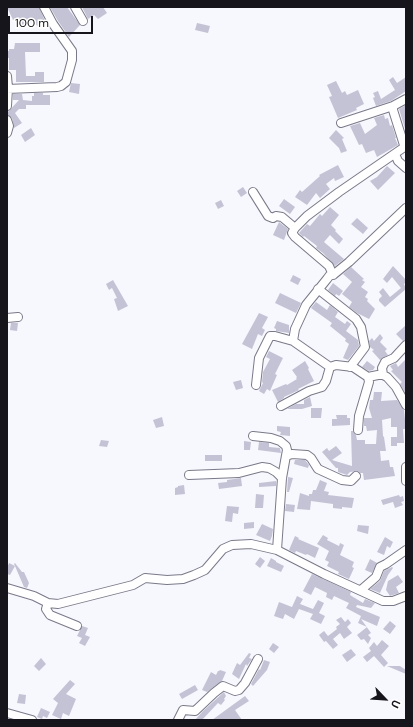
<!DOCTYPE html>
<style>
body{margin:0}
#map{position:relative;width:413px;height:727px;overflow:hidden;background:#f7f7fe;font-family:"DM Sans",sans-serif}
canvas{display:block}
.frame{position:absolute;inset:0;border:8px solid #16151b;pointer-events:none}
.north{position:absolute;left:365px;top:679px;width:40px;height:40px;-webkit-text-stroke:3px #fff;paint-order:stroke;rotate:115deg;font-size:11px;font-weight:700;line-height:16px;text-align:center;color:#16151b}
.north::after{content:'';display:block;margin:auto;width:14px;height:18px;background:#16151b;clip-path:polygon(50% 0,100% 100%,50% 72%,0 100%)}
.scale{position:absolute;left:8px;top:16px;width:85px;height:18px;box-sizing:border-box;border:2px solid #16151b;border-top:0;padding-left:5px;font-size:12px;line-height:14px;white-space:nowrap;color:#16151b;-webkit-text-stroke:3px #fff;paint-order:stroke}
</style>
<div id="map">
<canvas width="413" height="727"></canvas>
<div class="frame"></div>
<div class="north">U</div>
<div class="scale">100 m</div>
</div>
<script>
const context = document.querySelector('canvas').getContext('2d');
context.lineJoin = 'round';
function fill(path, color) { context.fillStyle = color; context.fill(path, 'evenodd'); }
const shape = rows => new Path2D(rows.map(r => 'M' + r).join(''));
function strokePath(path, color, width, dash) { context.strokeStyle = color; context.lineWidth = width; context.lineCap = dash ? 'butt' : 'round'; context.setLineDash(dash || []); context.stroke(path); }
fill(shape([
 [7,7,39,7,45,21,37,26,34,20,20,28,15,19,13,20],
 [50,7,67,7,80,25,69,37,58,21],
 [82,7,103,7,107,13,98,19,94,15,88,19],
 [197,23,210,26,208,33,195,30],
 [15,43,40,43,40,52,25,52,26,76,35,76,35,72,44,72,44,82,16,82,16,70,9,70,9,58,7,58,7,51,9,51,9,49,14,49],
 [393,77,397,83,406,77,406,91,391,101,376,106,373,98,375,97,373,93,378,91,381,99,395,90,389,80],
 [336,81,342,93,345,91,347,95,358,90,364,104,356,108,357,110,338,118,329,97,332,96,327,85],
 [71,83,80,84,79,94,69,92],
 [34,93,43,93,43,95,50,95,50,105,26,105,26,109,19,109,15,113,22,123,14,128,12,118,7,115,7,113,19,100,13,100,13,94,22,94,23,100,32,101,32,96,34,96],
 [406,105,406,132,399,109],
 [384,115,385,119,388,118,390,126,392,125,396,138,395,138,398,145,377,157,374,150,366,153,362,144,359,145,350,126,360,123,365,134,377,125,374,118],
 [31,128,35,135,25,142,21,135],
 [336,130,344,138,342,139,347,151,341,153,339,148,329,138],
 [338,165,344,177,335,181,334,178,326,184,330,189,320,198,316,193,307,205,295,197,300,190,302,192,320,176,319,175],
 [387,166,395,173,378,190,370,181,377,177],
 [243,187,247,193,241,197,237,191],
 [284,199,295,207,290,214,279,206],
 [221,200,224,206,218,209,215,203],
 [330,207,339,215,331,225,336,230,335,231,343,239,339,244,330,235,324,242,344,259,335,266,323,253,316,248,317,246,304,236,303,237,299,233,307,224,310,226,320,214,322,216],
 [357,218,368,228,363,234,351,224],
 [279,222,288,229,284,240,273,235],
 [393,266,406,280,406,282,404,284,406,289,385,307,379,301,379,299,382,296,379,292,383,288,390,297,401,288,392,277,387,283,383,279],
 [351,267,364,279,362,280,365,282,361,287,368,292,365,297,368,299,367,301,375,309,369,319,357,313,349,307,352,302,342,294,352,282,343,274],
 [293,275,301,279,298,285,290,281],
 [113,280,128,306,118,311,114,299,117,298,112,288,109,290,106,284],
 [333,283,343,291,339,296,336,294,335,296,328,290],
 [280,293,301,303,296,313,275,303],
 [316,302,327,310,330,305,338,312,335,317,345,324,347,321,351,324,346,331,358,340,359,346,348,360,343,358,349,344,345,341,346,339,330,326,332,323,311,308],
 [259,313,268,317,262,328,265,330,262,336,258,334,252,349,242,344],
 [277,321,289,325,289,333,276,331,276,329,274,328],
 [11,323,18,323,17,331,10,330],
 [406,325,406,340,403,341,396,334],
 [380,334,383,338,380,342,387,349,385,351,388,355,380,360,372,351,374,350,370,347,369,341,372,338,374,341],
 [269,351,283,358,275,374,277,375,270,391,267,389,264,394,259,391,263,383,262,382,263,372,270,359,266,357],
 [406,359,406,394,400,384,402,382,391,371,393,370,390,366,396,363,398,367],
 [305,361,309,368,308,369,314,381,298,389,299,390,284,397,284,398,278,402,272,390,286,384,287,385,297,379,296,378,297,377,292,370],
 [367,361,375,367,373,370,369,371,362,367],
 [241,380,243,388,236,390,233,382],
 [374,392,382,392,381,401,397,400,404,410,405,419,405,429,403,429,404,443,397,443,397,446,391,446,391,437,397,437,397,427,391,427,391,418,382,420,383,436,384,437,386,451,380,451,381,461,389,460,390,467,393,467,395,476,364,480,363,473,360,473,358,471,350,472,347,475,338,472,338,468,336,468,322,452,327,448,329,451,336,446,342,453,332,460,352,466,351,431,353,431,356,435,357,440,365,440,365,444,376,444,377,430,367,431,366,426,364,426,364,418,372,418,369,408,370,400,373,400],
 [310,397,312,406,302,409,287,409,296,404,304,404,304,400],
 [311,408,322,408,321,418,311,418],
 [336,415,347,415,347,418,350,418,350,425,332,426,332,419,337,419],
 [162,417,164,426,156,428,153,420],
 [277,426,290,427,290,436,280,435,281,432,277,431],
 [101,440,109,441,107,447,99,446],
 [244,441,251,442,250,450,244,450],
 [259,442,269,443,269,447,280,448,281,453,258,450],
 [205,455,222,455,222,461,205,461],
 [295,460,305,460,309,465,308,468,294,464],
 [288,477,293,478,289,492,287,492],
 [241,478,242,486,219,489,218,483,227,482,227,480],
 [320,480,327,483,324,491,329,492,328,495,354,498,352,508,342,507,342,509,333,508,333,504,311,501,310,510,297,509,300,493,309,496,309,494,312,494,313,490,316,490],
 [276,481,276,486,259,487,259,483],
 [184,485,185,494,175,495,175,488,178,487,178,486],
 [256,494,264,495,263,508,255,508],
 [399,495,400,497,403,496,404,501,401,502,403,505,395,508,393,502,383,505,381,500],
 [286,504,295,505,294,512,285,511],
 [227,506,239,507,238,514,233,513,232,522,225,521],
 [254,522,254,528,244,529,244,523],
 [262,524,273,529,272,536,270,541,256,535],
 [358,525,369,526,368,534,357,531],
 [323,535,328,538,327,540,339,546,340,543,344,545,340,555,354,562,352,567,354,568,349,579,338,574,339,572,327,566,329,562,325,560,329,551,317,544],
 [295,536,299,538,298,539,319,548,315,558,307,554,306,555,296,551,295,553,289,550],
 [385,537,393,542,390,548,387,546,384,555,377,552],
 [260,557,265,561,260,568,255,564],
 [271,558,276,561,276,562,284,566,281,572,267,566],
 [370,559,377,563,372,573,365,570],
 [9,563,15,566,14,564,15,563,22,572,24,572,29,583,27,588,24,587,15,566,10,575,7,574,7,568],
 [392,567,393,568,388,575,380,593,370,589,380,581,384,571],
 [312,574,351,592,350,595,363,603,365,599,375,603,371,608,357,605,356,607,380,617,377,626,361,619,371,633,368,635,371,638,368,644,364,639,361,640,357,635,367,627,358,623,361,616,346,608,349,603,334,596,332,600,326,597,327,593,315,587,311,595,303,591],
 [398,575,403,582,396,587,399,593,390,596,386,590,388,581],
 [297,596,303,599,300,604,313,609,318,600,324,603,319,613,325,616,321,624,310,619,313,614,299,609,294,619,285,614,283,619,274,616,279,602,292,607],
 [341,617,345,622,348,619,351,623,347,627,352,633,344,639,340,633,333,639,338,645,333,649,326,641,324,642,319,635,324,631,328,636,337,629,336,627,340,624,336,620],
 [390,621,396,626,390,634,383,629],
 [82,626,88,628,85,635,90,637,85,646,79,643,82,638,77,636],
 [382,640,389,646,381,655,388,663,384,667,374,656,367,662,363,657,371,651,369,648,374,642,377,646],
 [273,643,279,647,274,653,269,649],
 [351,649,356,655,347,662,342,655],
 [249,653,251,654,249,658,252,659,247,666,246,664,239,679,232,674,237,663,240,665],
 [41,658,46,664,39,671,34,666],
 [264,660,270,662,267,670,253,686,251,684,259,669,260,670],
 [387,666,400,666,406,670,406,674],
 [220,670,226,672,222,681,207,692,202,690,211,672,216,675,218,671,219,671],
 [70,680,75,684,66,694,76,699,69,716,63,713,61,719,52,715,58,703,53,699],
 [195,685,198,690,182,699,179,694],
 [224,692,226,696,224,699,225,700,221,705,218,703,202,720,195,720,203,711],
 [19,694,26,695,25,704,17,703],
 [245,696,249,701,235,710,242,720,212,720],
 [41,708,50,712,47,718,43,716,42,719,37,717]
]), '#c4c3d5');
const minor = shape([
 [75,7,83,21],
 [7,76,8,88,7,106],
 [7,89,57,87,61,86,66,82,72,60,72,51,53,24,44,7],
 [7,120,9,126,7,133],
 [341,123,393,106],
 [404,145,393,110,393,106,406,99],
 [395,154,398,161,406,168],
 [253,192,268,216,273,218,276,216,282,217,295,228],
 [333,275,349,262,406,208],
 [318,289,356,319,361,327,365,347,350,367],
 [7,318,18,317],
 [383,375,382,368,385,362,394,358,406,345],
 [368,377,378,375,383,375,387,377,396,387,406,405],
 [256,385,259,358,270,336,275,336,293,341],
 [281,406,309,391,322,387,326,381,330,367],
 [358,430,359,416,369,382,368,377,353,367,336,365,330,367,293,341,295,329,306,305,327,279,330,275,333,275,329,266,295,237,292,233,295,228,307,216,339,192,403,148,406,144],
 [286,456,292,454,307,455,311,458,318,469,342,480,351,481,356,476],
 [406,467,406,481],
 [189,475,239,473,262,467,269,468,276,472,282,478],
 [277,550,324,574,383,601,393,601,406,596],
 [7,588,34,596,48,603,58,604,133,585,145,578,167,580,183,579,194,575,205,570,223,549,232,545,251,544,277,550,282,478,287,450,286,446,280,441,271,438,253,436],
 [361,590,376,577,380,567,386,564,406,550],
 [48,603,46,609,50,615,77,626],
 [7,713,32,720],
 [178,720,183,710,195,711,214,693,223,686,235,691,239,690,245,683,258,659]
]);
strokePath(minor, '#7a7989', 10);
strokePath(minor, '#fff', 8);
</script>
